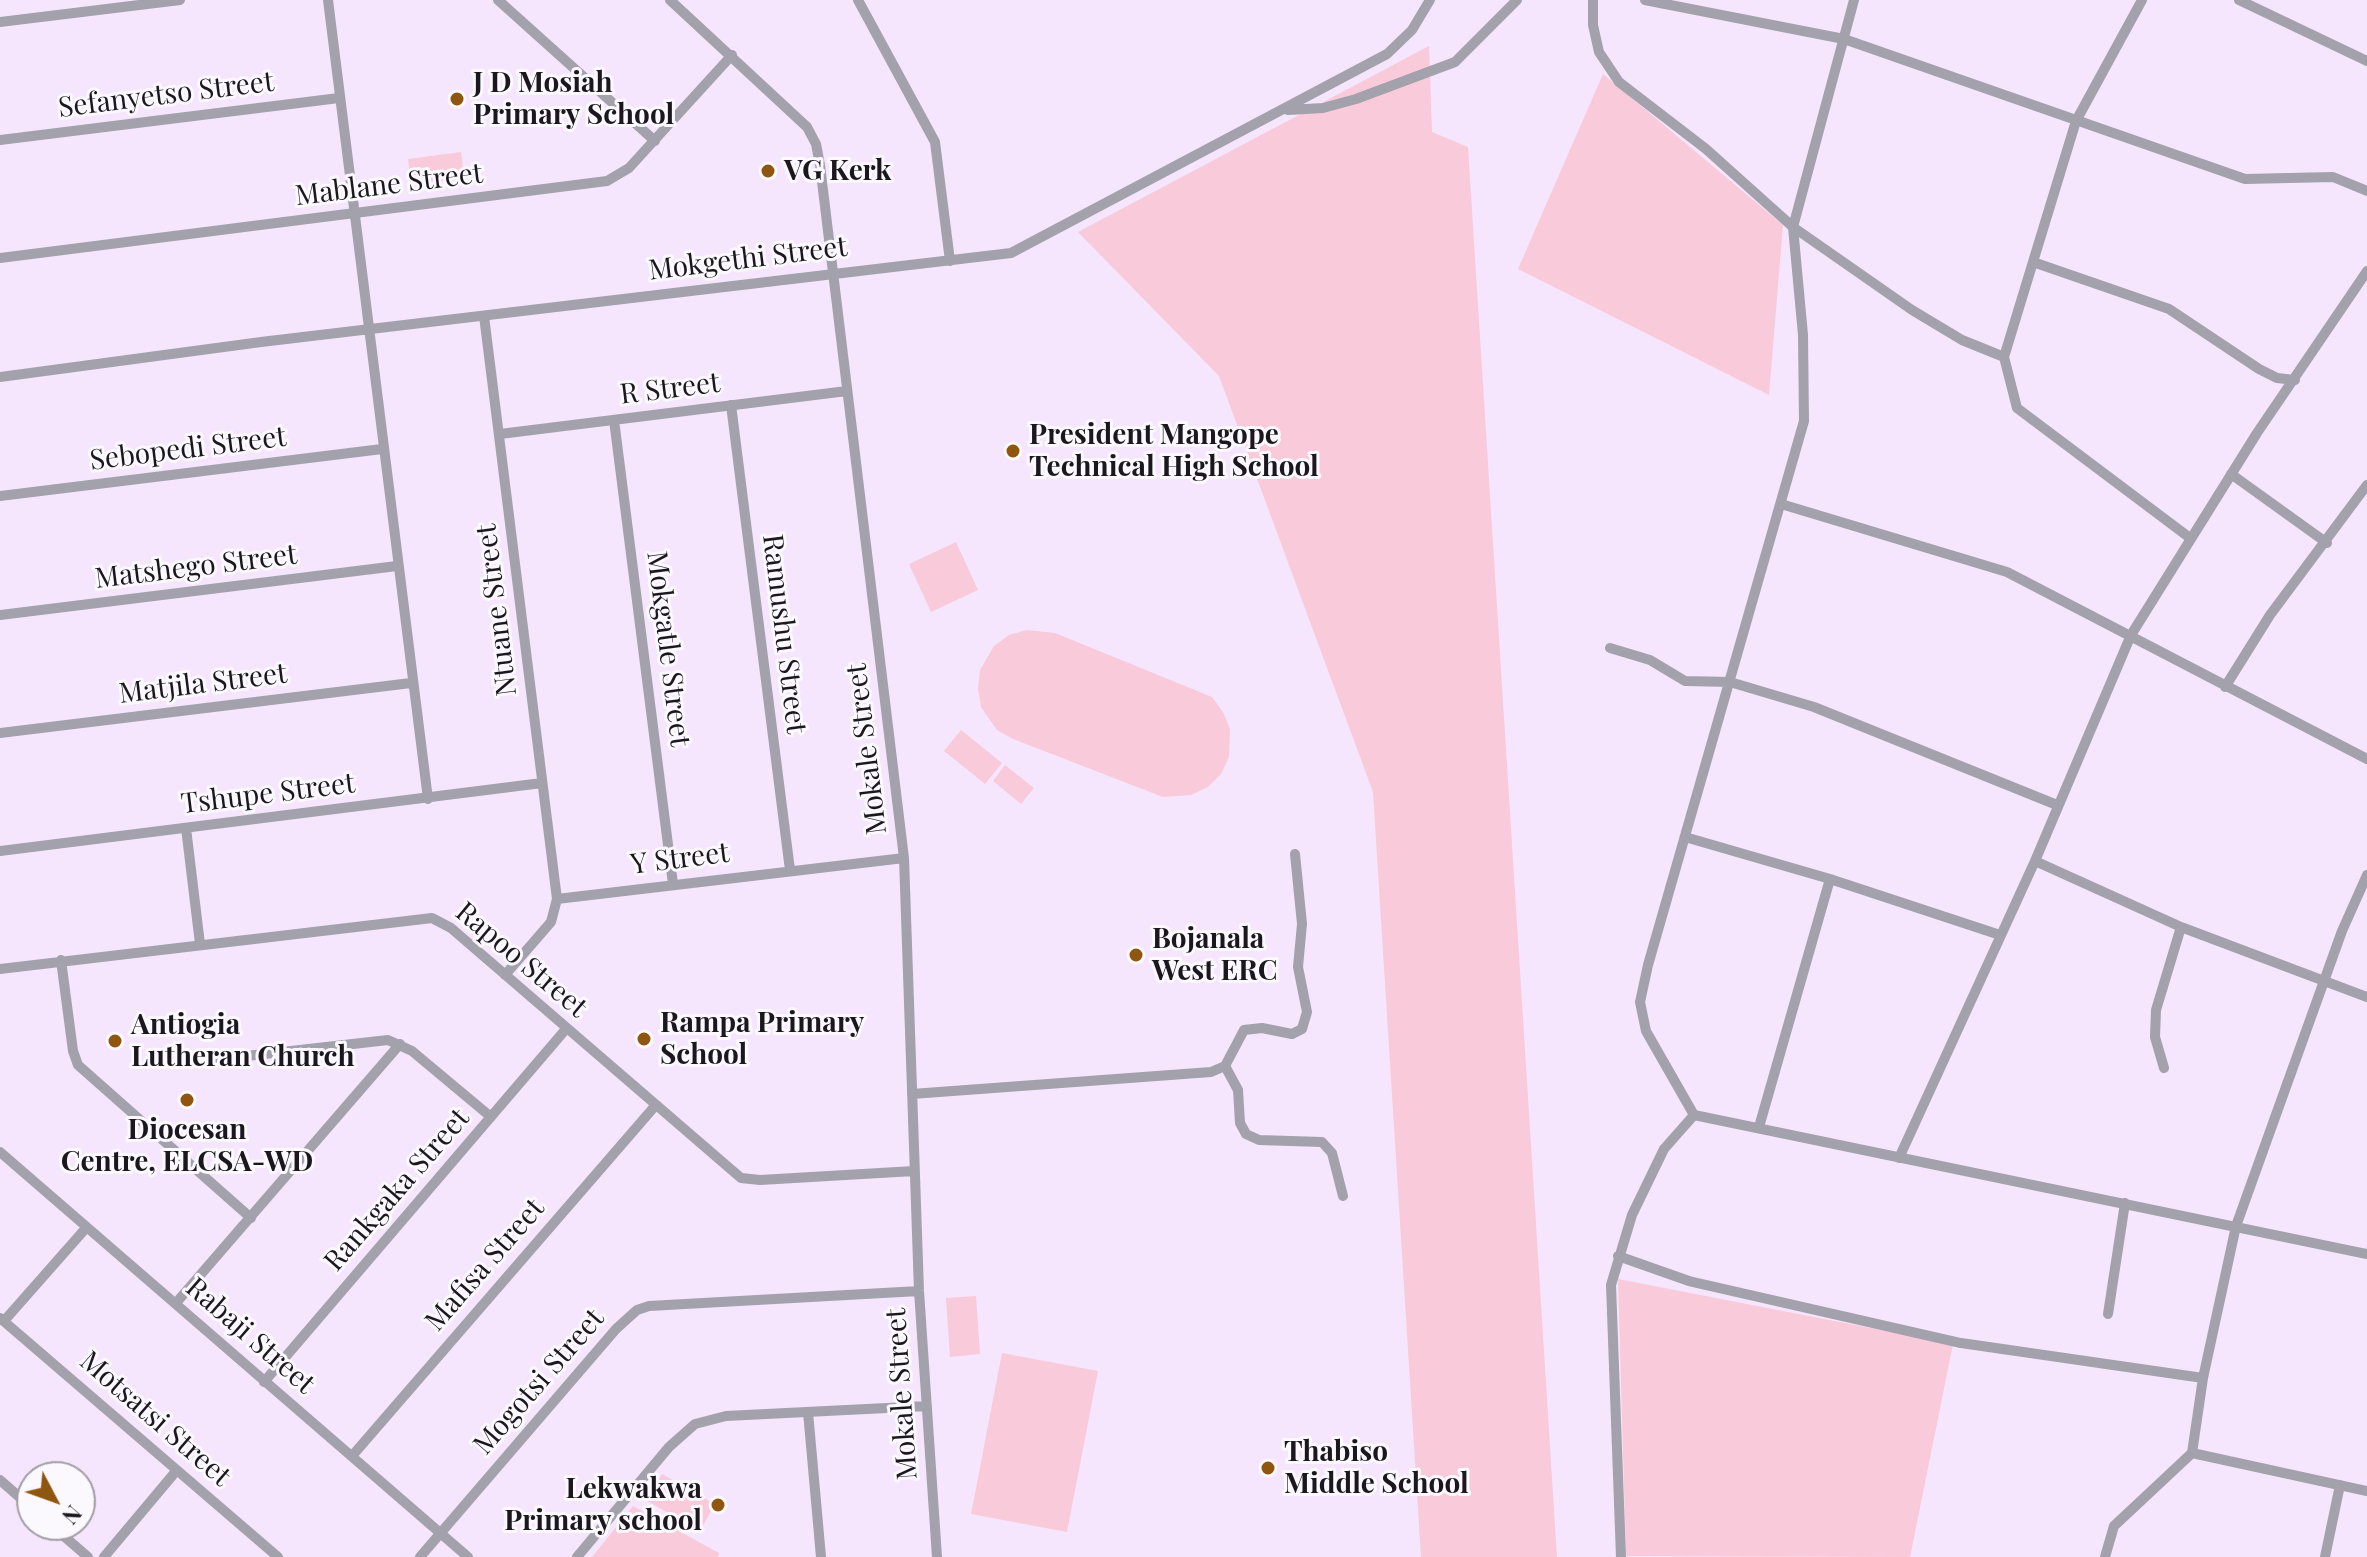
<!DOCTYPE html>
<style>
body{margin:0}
#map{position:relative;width:2367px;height:1557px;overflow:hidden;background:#f5e6fd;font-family:"Playfair Display",serif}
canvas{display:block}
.north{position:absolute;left:16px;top:1461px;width:80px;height:80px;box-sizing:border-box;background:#fbf9fd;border:2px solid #a29fa4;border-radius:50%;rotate:131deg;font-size:22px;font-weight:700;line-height:32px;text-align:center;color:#1c171f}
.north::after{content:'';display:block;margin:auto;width:28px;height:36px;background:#8f5610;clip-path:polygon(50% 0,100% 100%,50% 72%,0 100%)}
</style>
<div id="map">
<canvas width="2367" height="1557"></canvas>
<div class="north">N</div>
</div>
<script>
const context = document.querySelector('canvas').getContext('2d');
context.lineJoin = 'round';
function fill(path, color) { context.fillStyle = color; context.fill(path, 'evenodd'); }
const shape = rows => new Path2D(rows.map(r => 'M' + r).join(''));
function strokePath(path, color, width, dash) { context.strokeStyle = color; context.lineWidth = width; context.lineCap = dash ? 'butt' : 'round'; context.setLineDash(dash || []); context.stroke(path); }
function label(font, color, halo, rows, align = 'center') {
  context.font = font + ' "Playfair Display",serif'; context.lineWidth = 6; context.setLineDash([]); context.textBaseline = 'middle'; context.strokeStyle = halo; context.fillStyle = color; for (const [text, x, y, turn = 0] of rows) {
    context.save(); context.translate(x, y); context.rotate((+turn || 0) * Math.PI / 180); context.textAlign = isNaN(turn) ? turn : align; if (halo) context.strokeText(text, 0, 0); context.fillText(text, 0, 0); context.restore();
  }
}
fill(shape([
 [1429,46,1432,132,1468,147,1557,1557,1421,1557,1373,792,1219,376,1078,232],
 [1603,74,1783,225,1769,395,1518,269],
 [461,152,464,178,411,184,408,159],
 [956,542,978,590,931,612,909,564],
 [1027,630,1055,633,1212,697,1223,712,1230,729,1229,757,1221,774,1208,787,1191,795,1163,797,1013,739,997,730,981,707,978,689,980,670,994,646,1009,635],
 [961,730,1002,763,985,784,944,751],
 [1005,765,1034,788,1021,804,993,781],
 [1618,1279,1953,1344,1910,1557,1626,1556],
 [976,1296,980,1354,950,1357,946,1298],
 [1002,1353,1098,1371,1067,1532,971,1514],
 [662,1474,715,1504,700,1531,647,1501],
 [633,1506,719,1553,718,1557,592,1557]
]), '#f9cad9');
strokePath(shape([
 [328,0,428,799],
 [498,0,655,141],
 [670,0,807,127,816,144,820,165,904,858,919,1291,937,1557],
 [858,0,935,142,950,261],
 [1593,0,1593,25,1599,52,1619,82,1706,149,1793,227,1912,310,1962,340,2004,357],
 [1645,0,1844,39,2245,179,2333,177,2367,191],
 [1854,0,1793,227,1803,335,1804,421,1648,965,1640,1002,1646,1031,1694,1115,2367,1254],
 [2142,0,2076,121,2004,357,2017,408,2190,538],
 [2239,0,2367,61],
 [0,22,180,0],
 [1288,110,1323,108,1356,99,1455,62,1517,0],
 [0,140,339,98],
 [0,258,607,181,629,168,732,55],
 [2033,262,2169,309,2259,369,2277,378,2295,380],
 [484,316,557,899],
 [0,377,261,342,1011,253,1387,54,1412,30,1430,0],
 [731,405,790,870],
 [614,420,673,884],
 [500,434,847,391],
 [2231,474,2327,543],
 [0,496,382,449],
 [1781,504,2007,572,2367,759],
 [0,615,397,566],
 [1610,648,1650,660,1685,681,1730,682,1814,707,2057,805],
 [2225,687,2270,615,2367,485],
 [0,733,411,683],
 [186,828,200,944],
 [1685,837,1830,879,2000,935],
 [0,851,542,783],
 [2035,861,2181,927,2367,997],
 [61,960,73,1051,78,1065,251,1218],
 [0,969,432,918,451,928,741,1178,760,1180,914,1171],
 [505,975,551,922,557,899,904,858],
 [215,1063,229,1058,388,1040,412,1051,491,1117],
 [1225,1066,1238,1090,1240,1123,1246,1134,1259,1140,1322,1142,1332,1153,1343,1196],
 [2164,1068,2155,1037,2156,1010,2181,927],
 [912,1094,1211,1072,1225,1066,1244,1030,1262,1028,1292,1034,1302,1029,1307,1012,1298,967,1302,924,1295,854],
 [1759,1127,1830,879],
 [0,1152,468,1557],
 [1899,1158,2035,861,2131,635,2257,433,2367,271],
 [1618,1256,1689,1281,1961,1343,2203,1378],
 [176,1303,400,1044],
 [2108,1314,2125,1203],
 [0,1318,278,1557],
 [4,1321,86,1228],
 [264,1382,566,1029],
 [808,1412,821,1557],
 [2192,1453,2367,1491],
 [352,1456,655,1106],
 [0,1480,32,1508],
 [51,1525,88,1557],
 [104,1557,177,1470],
 [420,1557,616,1329,637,1310,649,1306,919,1291],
 [577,1557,669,1447,695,1424,726,1416,927,1406],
 [1621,1557,1611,1285,1632,1215,1664,1149,1694,1115],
 [2105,1557,2114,1526,2192,1453,2203,1378,2236,1226,2342,931,2367,875],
 [2325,1557,2340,1485]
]), '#a2a1ac', 10);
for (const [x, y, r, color] of [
 [457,99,8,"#8f5610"],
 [768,171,8,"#8f5610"],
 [1013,451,8,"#8f5610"],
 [1136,955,8,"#8f5610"],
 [644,1039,8,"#8f5610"],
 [115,1041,8,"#8f5610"],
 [187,1100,8,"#8f5610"],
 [1268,1468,8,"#8f5610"],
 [718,1505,8,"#8f5610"]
]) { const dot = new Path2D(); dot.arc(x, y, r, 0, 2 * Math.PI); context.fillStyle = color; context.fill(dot); strokePath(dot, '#fbf9fd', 3); }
label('bold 28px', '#1c171f', '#fbf9fd', [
 ["J D Mosiah",473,83],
 ["Primary School",473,115],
 ["VG Kerk",784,171],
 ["President Mangope",1029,435],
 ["Technical High School",1029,467],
 ["Bojanala",1152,939],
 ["West ERC",1152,971],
 ["Rampa Primary",660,1023],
 ["School",660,1055],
 ["Antiogia",131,1025],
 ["Lutheran Church",131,1057],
 ["Diocesan",187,1130,"center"],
 ["Centre, ELCSA-WD",187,1162,"center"],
 ["Thabiso",1284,1452],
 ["Middle School",1284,1484],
 ["Lekwakwa",702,1489,"right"],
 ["Primary school",702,1521,"right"]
], 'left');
label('28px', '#1c171f', '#fbf9fd', [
 ["Sefanyetso Street",166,95,-7],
 ["Mablane Street",389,185,-7],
 ["Mokgethi Street",748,259,-7],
 ["R Street",670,389,-7],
 ["Sebopedi Street",188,449,-7],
 ["Matshego Street",196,567,-7],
 ["Ntuane Street",497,610,-97],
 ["Ramushu Street",784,634,83],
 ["Mokgatle Street",668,649,83],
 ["Matjila Street",203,684,-7],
 ["Mokale Street",867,749,-97],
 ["Tshupe Street",268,794,-7],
 ["Y Street",680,859,-7],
 ["Rapoo Street",521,960,40],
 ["Rankgaka Street",397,1190,-49],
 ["Mafisa Street",485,1265,-49],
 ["Rabaji Street",250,1336,41],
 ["Mogotsi Street",539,1382,-49],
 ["Mokale Street",902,1394,-94],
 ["Motsatsi Street",155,1419,41]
]);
</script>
